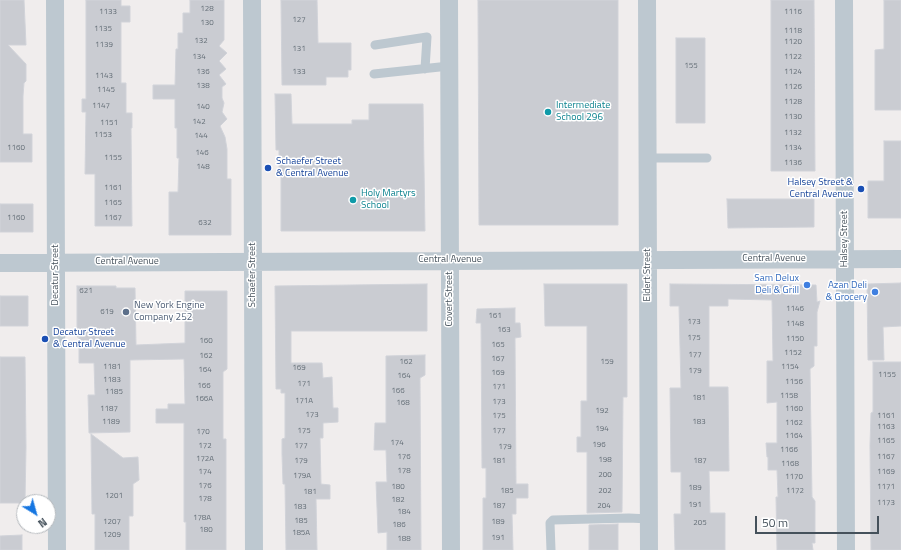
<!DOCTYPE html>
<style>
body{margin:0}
#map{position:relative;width:901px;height:550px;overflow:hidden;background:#f0eded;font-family:"Titillium Web",sans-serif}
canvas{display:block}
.north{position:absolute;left:16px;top:494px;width:40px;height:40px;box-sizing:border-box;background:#fff;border:1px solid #b5b9bd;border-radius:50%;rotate:143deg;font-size:11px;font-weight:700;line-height:16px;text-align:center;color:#45515b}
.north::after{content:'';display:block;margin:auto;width:14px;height:18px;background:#1676e1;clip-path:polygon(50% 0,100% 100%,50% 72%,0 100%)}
.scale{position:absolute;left:755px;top:516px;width:124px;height:18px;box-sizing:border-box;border:2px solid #45515b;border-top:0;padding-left:5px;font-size:12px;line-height:14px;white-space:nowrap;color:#45515b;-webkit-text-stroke:3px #fff;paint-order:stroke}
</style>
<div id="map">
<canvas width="901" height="550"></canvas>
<div class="north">N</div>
<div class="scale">50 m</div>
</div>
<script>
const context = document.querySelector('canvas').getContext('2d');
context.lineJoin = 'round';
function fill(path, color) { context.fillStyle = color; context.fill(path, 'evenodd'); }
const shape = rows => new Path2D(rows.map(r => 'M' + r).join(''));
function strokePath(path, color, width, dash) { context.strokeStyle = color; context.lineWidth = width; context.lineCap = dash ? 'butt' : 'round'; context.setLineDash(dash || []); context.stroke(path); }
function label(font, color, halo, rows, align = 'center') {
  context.font = font + ' "Titillium Web",sans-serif'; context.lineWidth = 3; context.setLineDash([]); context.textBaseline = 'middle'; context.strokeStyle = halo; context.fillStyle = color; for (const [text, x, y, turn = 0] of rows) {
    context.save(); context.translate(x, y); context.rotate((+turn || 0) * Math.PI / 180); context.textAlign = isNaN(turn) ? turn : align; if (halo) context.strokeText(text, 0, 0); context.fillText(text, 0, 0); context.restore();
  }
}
const building = shape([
 [0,0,24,0,26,45,8,45,26,64,26,81,24,83,23,96,23,134,32,134,32,162,0,162,0,0],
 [86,0,121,0,121,6,130,6,130,22,121,22,121,83,126,83,126,113,132,113,132,128,131,128,132,226,95,226,95,174,85,174,86,112,82,112,82,99,86,99,86,0],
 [190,0,224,0,224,40,219,46,227,53,219,61,226,69,219,75,226,84,222,87,222,98,224,103,222,112,227,119,220,126,225,137,227,149,227,179,231,179,231,235,169,235,169,192,178,192,179,158,177,158,177,128,175,128,175,99,153,99,153,85,175,85,176,49,178,49,178,33,183,33,183,13,190,13,190,0],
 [281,0,317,0,318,43,351,43,351,70,348,70,348,77,326,77,326,85,282,85,281,0],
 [478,0,618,0,618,225,479,225,478,0],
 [771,0,814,0,815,171,771,171,771,0],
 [884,0,901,0,901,110,875,110,875,50,884,49,884,0],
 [676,38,705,38,705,123,676,123,676,38],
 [275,94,291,94,292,124,352,124,352,120,369,120,369,104,423,104,425,231,281,231,281,169,279,170,279,150,276,150,275,94],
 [884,141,901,141,901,218,868,218,868,181,884,181,884,141],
 [727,199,814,199,814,227,728,228,727,199],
 [0,204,33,204,33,232,0,232,0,204],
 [901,283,901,326,883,327,884,360,868,360,867,284,901,283],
 [427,284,427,331,291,331,291,363,322,363,323,378,332,377,333,408,338,408,338,422,323,423,323,438,320,438,321,484,330,485,330,499,316,499,317,550,286,550,285,484,283,484,282,454,282,439,285,438,285,393,281,393,281,389,276,389,275,286,427,284],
 [544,284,627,284,627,397,623,397,622,512,587,513,587,452,577,452,577,437,581,437,581,401,587,401,587,326,545,326,544,284],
 [670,284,816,285,817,302,820,301,817,312,817,346,814,346,814,366,810,369,812,497,815,501,815,543,812,543,813,550,777,550,776,497,778,497,777,470,768,470,768,457,767,457,766,443,777,443,777,402,767,403,767,361,773,361,772,300,728,299,728,306,709,306,709,387,728,387,729,471,709,471,710,513,725,513,725,550,675,550,674,514,681,514,681,472,671,472,670,388,681,388,679,306,670,306,670,284],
 [77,286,116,286,116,288,135,288,136,345,185,343,185,291,227,291,227,369,223,372,223,439,226,439,226,550,186,550,186,522,184,522,184,423,156,423,156,409,168,409,168,404,185,404,184,359,130,360,130,432,89,433,88,395,95,395,94,363,79,363,79,337,77,337,77,286],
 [0,296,28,296,28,326,0,326,0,296],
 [515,308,515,323,520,323,521,337,515,338,516,484,528,484,528,498,516,498,516,514,512,514,513,550,483,550,483,498,486,498,486,468,482,468,481,323,476,323,477,309,515,308],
 [425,355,425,375,420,378,421,550,387,550,387,532,378,533,376,482,387,482,386,450,374,450,375,423,386,423,386,356,425,355],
 [0,357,25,357,26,447,25,502,24,503,0,503,0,357],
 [873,362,901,362,901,550,871,550,870,445,871,413,873,412,873,362],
 [91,434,123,458,138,457,139,480,133,484,133,516,129,516,129,550,95,550,95,514,92,514,91,434],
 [618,524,618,550,589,550,589,525,618,524],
 [22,535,22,550,0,550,0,536,22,535]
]);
fill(building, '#caccd2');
strokePath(building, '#d1d3d9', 1);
strokePath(shape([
 [375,45,427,37,425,69],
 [374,74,449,66],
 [647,158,707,158],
 [551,550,550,523,553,520,629,518,649,519]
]), '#bdc8d0', 9);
strokePath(shape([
 [55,0,57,550],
 [252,0,254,550],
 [449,0,451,550],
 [647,0,649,550],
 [844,0,846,550],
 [0,263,901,259]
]), '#bdc8d0', 18);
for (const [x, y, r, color] of [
 [548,112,4,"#0f9aa8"],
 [268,168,4,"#1a4fb4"],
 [861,189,4,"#1a4fb4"],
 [353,200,4,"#0f9aa8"],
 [807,285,4,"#3f7fe0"],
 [875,292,4,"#3f7fe0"],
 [126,312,4,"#5c6f8a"],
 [45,339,4,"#1a4fb4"]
]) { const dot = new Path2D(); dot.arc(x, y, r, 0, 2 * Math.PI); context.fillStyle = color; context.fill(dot); strokePath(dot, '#fff', 1.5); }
label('8px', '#667079', null, [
 ["128",207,9],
 ["1133",108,12],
 ["1116",793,12],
 ["127",299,20],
 ["130",207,23],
 ["1135",103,29],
 ["1118",793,31],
 ["132",201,41],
 ["1120",793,42],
 ["1139",104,45],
 ["131",299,49],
 ["134",199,57],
 ["1122",793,57],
 ["155",691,66],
 ["136",203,72],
 ["133",299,72],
 ["1124",793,72],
 ["1143",104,76],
 ["138",203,86],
 ["1126",793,87],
 ["1145",106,90],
 ["1128",793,102],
 ["1147",101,106],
 ["140",203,107],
 ["1130",793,117],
 ["142",199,122],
 ["1151",109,123],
 ["1132",793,133],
 ["1153",103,135],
 ["144",201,136],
 ["1160",16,148],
 ["1134",793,148],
 ["146",202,153],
 ["1155",113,158],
 ["1136",793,163],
 ["148",203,167],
 ["1161",113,188],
 ["1165",113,203],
 ["1160",16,218],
 ["1167",113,218],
 ["632",205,223],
 ["621",86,291],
 ["1146",795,309],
 ["619",107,312],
 ["161",495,316],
 ["173",694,322],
 ["1148",795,324],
 ["163",504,330],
 ["175",694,338],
 ["1150",795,339],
 ["160",206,341],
 ["165",498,345],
 ["1152",793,353],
 ["177",695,355],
 ["162",206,356],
 ["167",498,359],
 ["162",406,362],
 ["159",607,362],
 ["1181",112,367],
 ["1154",790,367],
 ["169",299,368],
 ["164",205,370],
 ["179",695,371],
 ["169",498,373],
 ["1155",887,375],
 ["164",404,376],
 ["1183",112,380],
 ["1156",794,382],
 ["171",304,384],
 ["166",204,386],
 ["171",499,387],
 ["166",398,391],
 ["1185",114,392],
 ["1158",789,396],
 ["181",699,398],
 ["166A",204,399],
 ["171A",304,401],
 ["173",499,402],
 ["168",403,403],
 ["1187",109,409],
 ["1160",794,409],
 ["192",602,411],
 ["173",312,415],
 ["175",499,416],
 ["1161",886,416],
 ["1189",111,422],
 ["183",699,422],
 ["1162",794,423],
 ["1163",886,427],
 ["194",602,429],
 ["175",304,431],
 ["177",499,431],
 ["170",203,432],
 ["1164",794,436],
 ["1165",886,441],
 ["174",397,443],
 ["196",599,445],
 ["172",205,446],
 ["177",301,446],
 ["179",505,447],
 ["1166",789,450],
 ["176",404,457],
 ["1167",886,457],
 ["172A",205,459],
 ["198",605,460],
 ["179",301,461],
 ["181",499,461],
 ["187",700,461],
 ["1168",790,464],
 ["178",404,471],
 ["174",205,472],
 ["1169",886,472],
 ["200",605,475],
 ["179A",302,476],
 ["1170",794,477],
 ["176",205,486],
 ["180",398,487],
 ["1171",886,487],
 ["189",695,488],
 ["185",507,491],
 ["202",605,491],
 ["1172",795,491],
 ["181",310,492],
 ["1201",114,496],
 ["178",205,499],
 ["182",398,500],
 ["1173",886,503],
 ["191",695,505],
 ["187",499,506],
 ["204",604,506],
 ["183",300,507],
 ["184",404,512],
 ["178A",202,518],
 ["185",301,521],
 ["1207",112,522],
 ["189",498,522],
 ["205",700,523],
 ["186",399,525],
 ["180",206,530],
 ["185A",301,533],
 ["1209",112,535],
 ["191",498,538],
 ["188",404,539]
]);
label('10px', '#0d838f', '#fff', [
 ["Intermediate",556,106],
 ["School 296",556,118],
 ["Holy Martyrs",361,194],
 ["School",361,206]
], 'left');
label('10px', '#164399', '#fff', [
 ["Schaefer Street",276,162],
 ["& Central Avenue",276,174],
 ["Halsey Street &",853,183,"right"],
 ["Central Avenue",853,195,"right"],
 ["Decatur Street",53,333],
 ["& Central Avenue",53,345]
], 'left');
label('10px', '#45515b', '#fff', [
 ["Halsey Street",845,239,-90],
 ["Central Avenue",774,259],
 ["Central Avenue",450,260],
 ["Central Avenue",127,262],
 ["Decatur Street",56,275,-90],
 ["Schaefer Street",253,275,-90],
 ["Eldert Street",648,275,-90],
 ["Covert Street",450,299,-90]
]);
label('10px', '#366cbe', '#fff', [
 ["Sam Delux",799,279],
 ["Deli & Grill",799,291],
 ["Azan Deli",867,286],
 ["& Grocery",867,298]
], 'right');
label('10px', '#4e5e75', '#fff', [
 ["New York Engine",134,306],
 ["Company 252",134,318]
], 'left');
</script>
